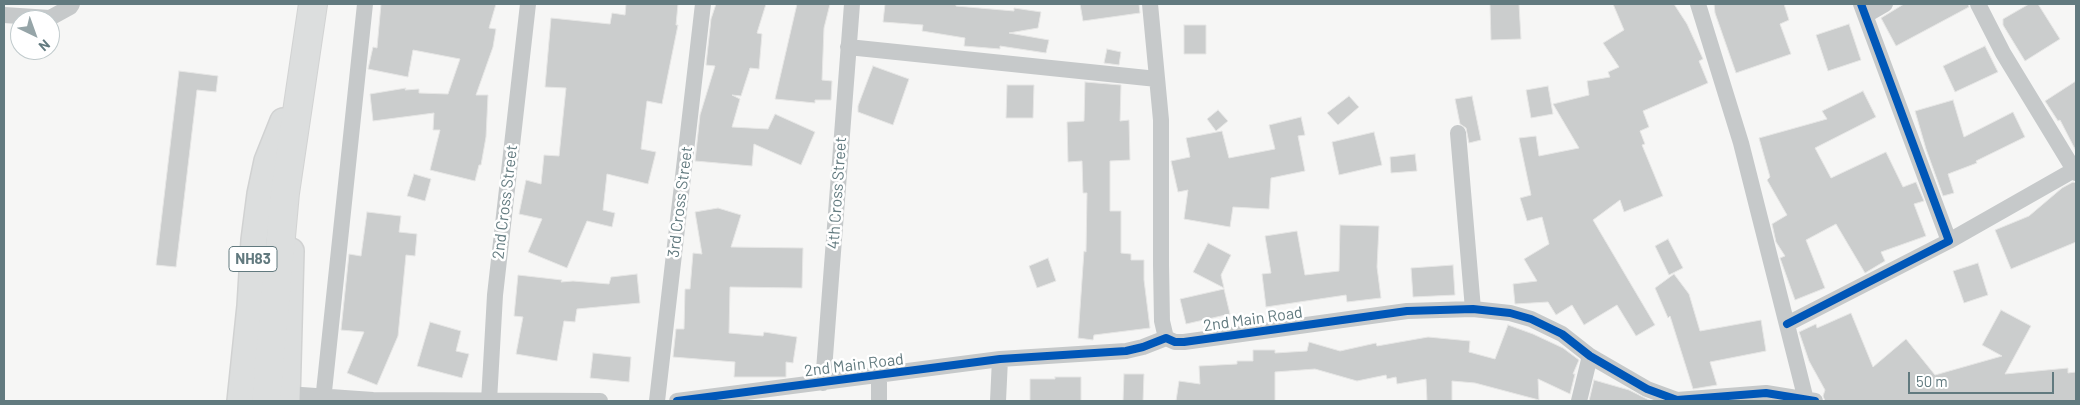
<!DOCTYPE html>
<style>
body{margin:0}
#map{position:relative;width:2080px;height:405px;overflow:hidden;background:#f6f6f5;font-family:Barlow,sans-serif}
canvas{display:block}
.frame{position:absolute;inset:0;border:5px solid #627a7f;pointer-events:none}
.north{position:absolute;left:10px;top:10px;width:50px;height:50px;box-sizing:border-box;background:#fff;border:1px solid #c0cacc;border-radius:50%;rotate:138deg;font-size:14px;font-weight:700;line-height:20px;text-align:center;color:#627a7f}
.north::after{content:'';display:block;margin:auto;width:18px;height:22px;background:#96a5a8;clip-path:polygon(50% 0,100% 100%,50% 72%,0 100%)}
.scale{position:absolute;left:1908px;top:372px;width:146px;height:22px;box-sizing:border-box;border:2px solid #627a7f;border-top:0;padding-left:6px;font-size:15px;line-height:18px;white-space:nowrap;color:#627a7f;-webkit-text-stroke:4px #fff;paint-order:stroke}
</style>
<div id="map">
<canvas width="2080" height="405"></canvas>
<div class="frame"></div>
<div class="north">N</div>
<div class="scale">50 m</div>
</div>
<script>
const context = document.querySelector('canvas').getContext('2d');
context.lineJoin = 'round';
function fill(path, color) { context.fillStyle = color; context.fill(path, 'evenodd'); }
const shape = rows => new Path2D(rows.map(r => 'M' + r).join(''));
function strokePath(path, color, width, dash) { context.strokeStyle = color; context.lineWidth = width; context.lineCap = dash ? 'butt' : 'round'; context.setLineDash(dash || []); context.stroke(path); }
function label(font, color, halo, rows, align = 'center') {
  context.font = font + ' Barlow,sans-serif'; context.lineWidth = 5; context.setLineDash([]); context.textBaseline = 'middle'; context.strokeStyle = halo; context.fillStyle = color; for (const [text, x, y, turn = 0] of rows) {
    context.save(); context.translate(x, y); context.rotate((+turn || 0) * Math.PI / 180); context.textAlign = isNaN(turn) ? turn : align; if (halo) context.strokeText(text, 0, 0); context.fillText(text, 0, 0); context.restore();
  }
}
const building = shape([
 [381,4,496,4,489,28,496,29,493,47,476,95,488,95,486,137,481,165,479,165,475,181,430,170,440,130,433,130,434,113,373,121,370,94,406,88,405,90,419,89,419,93,448,94,460,59,413,50,408,77,368,69,373,47,377,48,381,4],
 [626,4,678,4,676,25,678,25,662,104,647,101,641,149,656,152,648,184,607,174,603,210,615,213,612,227,587,221,567,268,528,252,542,219,519,214,526,180,541,184,544,155,559,156,566,88,545,87,551,18,610,24,612,13,625,15,626,4],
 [716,4,766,4,757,33,762,34,759,69,750,68,741,96,732,95,740,99,732,127,768,129,775,114,815,132,801,165,754,144,752,166,695,161,700,115,715,66,706,65,711,19,716,4],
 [797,4,830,4,824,28,822,80,832,81,831,100,815,100,815,103,775,99,797,4],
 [885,4,956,4,956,6,1014,11,1014,8,1041,12,1038,28,1009,33,1049,40,1046,53,1000,46,1000,49,964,46,965,38,922,31,923,25,883,22,885,4],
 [1080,4,1139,4,1140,13,1083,21,1080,4],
 [1490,4,1519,4,1521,39,1491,40,1490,4],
 [1613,4,1674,4,1687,24,1703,59,1699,61,1708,83,1643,111,1649,127,1640,131,1645,144,1642,145,1663,196,1624,212,1620,200,1593,220,1655,325,1636,336,1617,305,1584,325,1572,305,1556,315,1548,302,1515,304,1513,284,1537,281,1524,259,1549,244,1542,217,1527,221,1520,198,1531,195,1519,138,1536,136,1539,156,1579,148,1553,104,1589,95,1587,81,1610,77,1608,72,1619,67,1603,43,1624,30,1613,4],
 [1714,4,1784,4,1789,20,1780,24,1791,54,1736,73,1715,13,1714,4],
 [1904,4,1968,4,1969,7,1896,46,1881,18,1904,4],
 [2029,4,2038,4,2060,39,2025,61,2003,25,2003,19,2029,4],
 [1849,24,1861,60,1828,71,1816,35,1849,24],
 [1184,25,1206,25,1206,54,1184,54,1184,25],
 [1985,46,1998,72,1955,92,1943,66,1985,46],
 [1107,49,1121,52,1119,65,1104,63,1107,49],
 [873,66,909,79,893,125,858,112,858,106,873,66],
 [179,71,218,76,216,92,197,90,176,267,156,265,179,71],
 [2076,81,2076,151,2060,120,2058,121,2045,101,2076,81],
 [1085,82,1121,85,1120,121,1129,120,1130,160,1110,161,1110,211,1121,211,1121,253,1131,254,1131,260,1144,260,1144,280,1150,328,1094,335,1093,340,1078,338,1084,251,1086,252,1087,193,1083,193,1082,161,1068,162,1067,122,1084,121,1085,82],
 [1007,85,1034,85,1033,118,1006,118,1007,85],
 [1548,86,1553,114,1531,118,1526,90,1548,86],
 [1863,91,1876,117,1815,148,1831,178,1886,152,1903,187,1916,182,1924,201,1914,204,1926,236,1881,252,1885,261,1865,273,1836,224,1806,240,1825,288,1795,300,1780,258,1785,256,1776,242,1772,224,1787,215,1767,180,1770,177,1759,138,1827,119,1822,111,1863,91],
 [1349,96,1359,107,1338,125,1327,113,1349,96],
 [1472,96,1481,140,1469,143,1466,128,1460,124,1455,99,1472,96],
 [1953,100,1964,137,2013,112,2025,137,1976,161,1977,163,1948,174,1954,193,1943,196,1926,149,1915,111,1953,100],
 [1218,110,1228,121,1216,131,1207,119,1218,110],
 [1301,117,1305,135,1298,136,1305,171,1271,178,1269,209,1233,207,1230,227,1184,219,1188,190,1178,192,1171,161,1190,157,1186,138,1222,131,1229,158,1275,149,1269,125,1301,117],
 [1374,132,1382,165,1339,175,1332,142,1374,132],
 [1415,154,1417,171,1391,173,1390,157,1415,154],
 [414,174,431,179,425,201,407,196,414,174],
 [2073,182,2076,183,2076,242,2011,269,1995,230,2029,216,2062,188,2073,182],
 [718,208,741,215,731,247,803,248,802,288,730,287,729,333,763,336,764,332,797,337,793,363,786,362,786,377,734,377,735,362,673,357,676,329,684,329,685,289,690,289,693,253,702,254,695,212,718,208],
 [367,212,401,216,399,232,417,234,415,256,406,255,398,336,377,385,347,373,364,332,341,330,349,254,361,256,367,212],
 [1340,225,1379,226,1377,267,1381,298,1347,302,1346,295,1266,307,1262,274,1271,273,1265,236,1297,231,1305,275,1339,271,1340,225],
 [1668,239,1683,268,1669,275,1655,246,1668,239],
 [1208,243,1231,255,1221,275,1224,288,1193,272,1208,243],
 [1048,258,1056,281,1037,288,1029,266,1048,258],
 [1978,263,1988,295,1964,303,1953,271,1978,263],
 [1453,265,1455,295,1413,297,1411,268,1453,265],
 [637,274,640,303,577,309,575,322,564,321,557,361,516,354,523,317,514,316,518,275,562,280,561,282,573,281,609,284,611,277,637,274],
 [1674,274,1689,294,1700,331,1761,320,1766,351,1710,362,1717,385,1693,389,1670,316,1668,318,1655,288,1674,274],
 [1224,289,1230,314,1186,324,1180,299,1224,289],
 [2001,310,2031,326,2005,374,2068,368,2068,373,2076,372,2076,401,1825,401,1823,396,1825,390,1809,361,1799,332,1816,324,1817,328,1851,313,1873,367,1906,339,1935,375,2002,356,1982,345,2001,310],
 [430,322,461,331,456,351,469,354,462,378,417,366,430,322],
 [1508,325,1533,334,1563,348,1579,360,1573,374,1575,374,1570,394,1538,379,1539,400,1475,383,1452,381,1452,401,1427,401,1426,379,1397,384,1396,377,1387,379,1386,375,1357,381,1315,369,1275,372,1275,401,1176,401,1179,381,1200,384,1199,366,1237,364,1237,361,1253,361,1253,350,1275,350,1275,353,1307,351,1309,342,1340,351,1376,343,1377,346,1428,337,1470,341,1469,352,1495,359,1508,325],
 [593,353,631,357,629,382,590,378,593,353],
 [1124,374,1144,374,1143,401,1123,401,1124,374],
 [1055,377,1081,377,1081,401,1030,401,1030,379,1055,379,1055,377],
 [1594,380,1629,390,1651,401,1589,401,1594,380]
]);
fill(building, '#cbcdcd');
strokePath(building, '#e6e6e5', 1);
const primary = shape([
 [240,401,250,306,254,240,260,194,267,161,283,121],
 [287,401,291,251]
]);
const highway = shape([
 [266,401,285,193,313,4]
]);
strokePath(primary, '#d1d2d2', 28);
strokePath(highway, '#d2d3d3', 30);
strokePath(shape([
 [1150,4,1161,120,1161,265,1162,321,1166,338],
 [1698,4,1741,143,1806,400],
 [1978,4,2003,53,2076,173],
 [4,15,50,18,70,7,72,4],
 [1866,15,1885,4],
 [848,47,1157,79],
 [1458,133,1473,309],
 [1949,241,2074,170],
 [1787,324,1949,241,1861,4],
 [1166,338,1175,342,1184,342,1407,311,1473,309,1510,313,1531,319,1562,334,1590,356,1647,389,1677,400,1766,393,1815,401],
 [823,383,852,4],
 [287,394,373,400,600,401],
 [323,401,365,4],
 [489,401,495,295,528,4],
 [657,401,703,4],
 [677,401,1000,359,1126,351,1143,347,1166,338],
 [879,401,879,375],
 [998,401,1000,359],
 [1579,401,1590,356]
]), '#c6c9ca', 16);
strokePath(primary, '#dcdede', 25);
strokePath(highway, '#dcdede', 28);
strokePath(shape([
 [1787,324,1949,241,1861,4],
 [677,401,1000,359,1126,351,1143,347,1166,338,1175,342,1184,342,1407,311,1473,309,1510,313,1531,319,1562,334,1590,356,1647,389,1677,400,1766,393,1815,401]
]), '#0057b8', 8);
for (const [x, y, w] of [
 [253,259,48]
]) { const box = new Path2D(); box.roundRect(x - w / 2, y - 12.5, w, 25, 4); context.fillStyle = '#fff'; context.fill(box); strokePath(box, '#627a7f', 1); }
label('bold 15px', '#627a7f', null, [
 ["NH83",253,259]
]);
label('16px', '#627a7f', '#fff', [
 ["4th Cross Street",837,193,-86],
 ["2nd Cross Street",505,202,-83],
 ["3rd Cross Street",680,202,-83],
 ["2nd Main Road",1253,319,-8],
 ["2nd Main Road",854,365,-7]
]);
</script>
